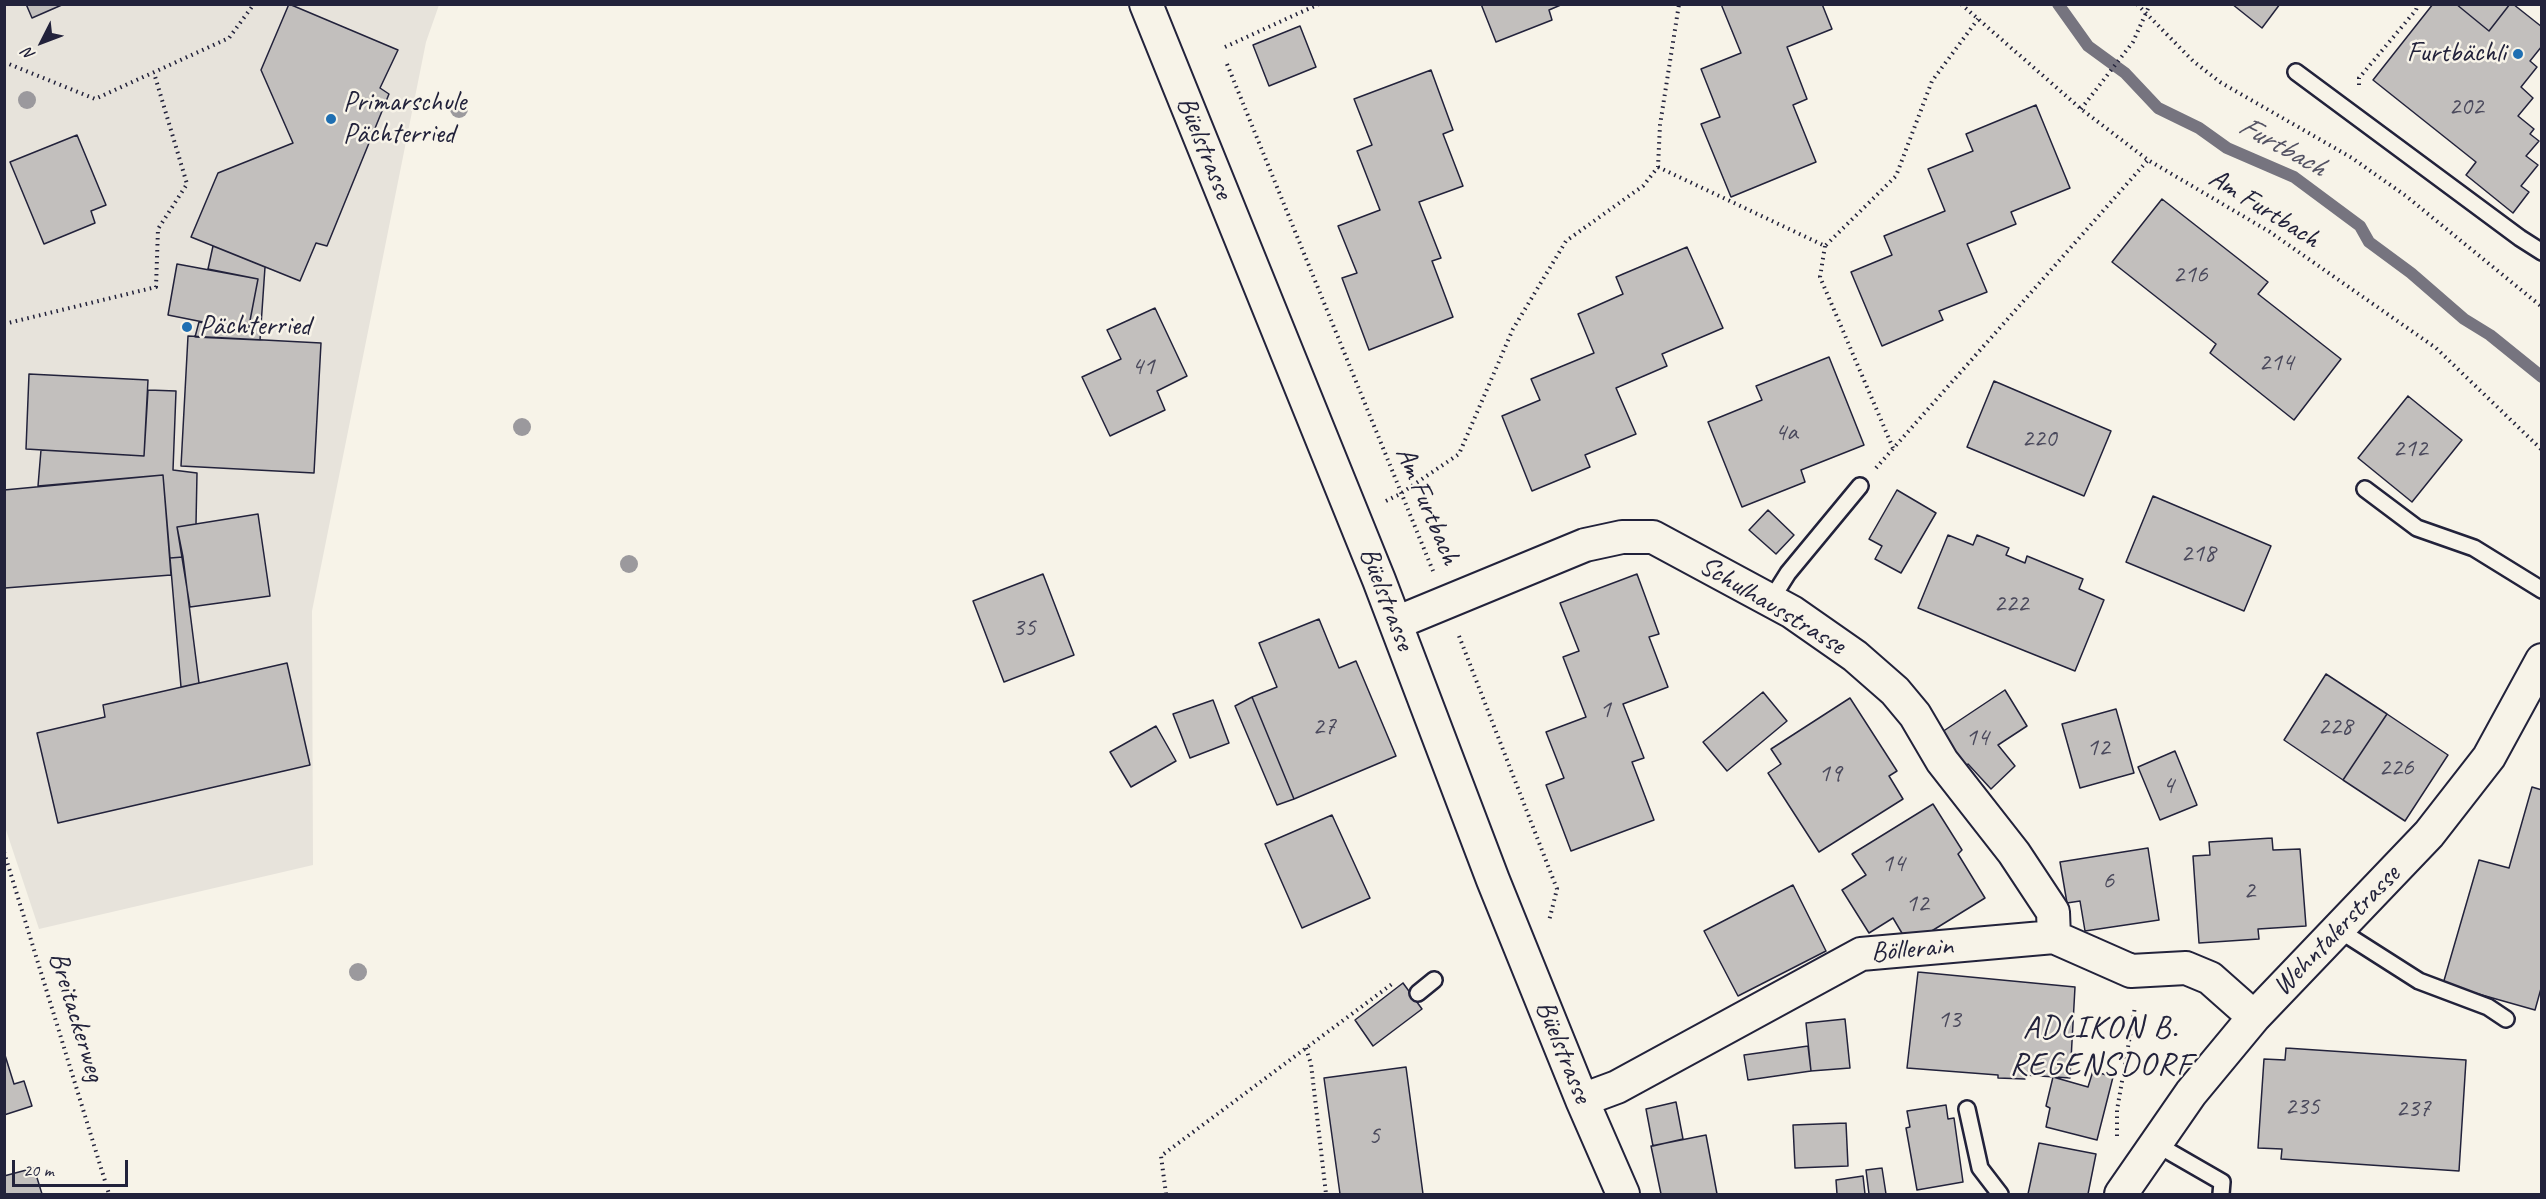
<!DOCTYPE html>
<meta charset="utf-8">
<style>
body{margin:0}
#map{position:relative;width:2546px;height:1199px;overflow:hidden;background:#f7f3e8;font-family:Caveat,sans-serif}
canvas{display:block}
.frame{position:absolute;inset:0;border:6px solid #22223b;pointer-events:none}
.north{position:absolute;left:12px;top:12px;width:60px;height:60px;-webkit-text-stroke:4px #f7f3e8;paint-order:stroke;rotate:228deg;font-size:16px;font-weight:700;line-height:24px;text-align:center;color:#22223b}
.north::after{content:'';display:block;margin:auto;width:21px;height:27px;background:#22223b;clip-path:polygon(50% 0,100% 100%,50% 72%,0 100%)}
.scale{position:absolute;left:12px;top:1160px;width:116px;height:27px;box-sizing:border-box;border:3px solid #22223b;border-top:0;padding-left:8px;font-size:18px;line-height:21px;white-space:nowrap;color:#22223b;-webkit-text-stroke:4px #f7f3e8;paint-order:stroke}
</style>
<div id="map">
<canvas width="2546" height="1199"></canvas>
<div class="frame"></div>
<div class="north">N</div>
<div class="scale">20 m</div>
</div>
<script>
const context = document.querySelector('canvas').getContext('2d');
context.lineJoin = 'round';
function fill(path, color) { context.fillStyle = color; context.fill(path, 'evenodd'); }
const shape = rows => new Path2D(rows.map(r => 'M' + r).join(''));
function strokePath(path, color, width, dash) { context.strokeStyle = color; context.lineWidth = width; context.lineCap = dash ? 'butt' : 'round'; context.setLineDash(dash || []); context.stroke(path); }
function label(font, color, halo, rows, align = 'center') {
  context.font = font + ' Caveat,sans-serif'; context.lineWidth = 5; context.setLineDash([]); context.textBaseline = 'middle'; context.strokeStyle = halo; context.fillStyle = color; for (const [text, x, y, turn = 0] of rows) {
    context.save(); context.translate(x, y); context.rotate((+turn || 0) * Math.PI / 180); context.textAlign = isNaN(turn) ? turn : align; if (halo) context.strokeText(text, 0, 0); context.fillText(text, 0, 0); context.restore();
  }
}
fill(shape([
 [4,5,439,5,426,42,312,611,313,865,39,929,4,824]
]), '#e7e3db');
strokePath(shape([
 [2058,4,2088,46,2125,73,2158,108,2199,128,2227,148,2294,177,2360,226,2369,242,2411,273,2464,319,2490,335,2542,377]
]), '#76747f', 12);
const building = shape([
 [26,4,64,4,32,18,26,4],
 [289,4,398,50,380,88,389,94,327,246,316,243,300,281,191,237,218,173,293,143,261,70,289,4],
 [1481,4,1563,4,1549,10,1552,20,1496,42,1481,4],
 [1721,4,1822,4,1832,29,1787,47,1807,99,1793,105,1816,162,1731,197,1701,124,1720,117,1701,69,1741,53,1721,4],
 [2232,4,2280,4,2262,28,2232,4],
 [2433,4,2456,4,2489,31,2510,4,2513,4,2542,27,2542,46,2530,61,2537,67,2521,87,2533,98,2518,116,2534,129,2530,134,2539,141,2526,156,2538,165,2521,186,2529,192,2513,213,2466,175,2476,162,2373,80,2433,4],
 [2456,4,2510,4,2489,31,2456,4],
 [1300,26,1316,67,1269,86,1253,45,1300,26],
 [1431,70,1453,130,1443,134,1463,186,1419,202,1441,258,1432,261,1453,317,1369,350,1342,278,1357,273,1338,226,1380,210,1357,151,1372,145,1354,99,1431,70],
 [2036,105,2070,188,2011,212,2016,224,1967,244,1987,292,1939,311,1943,320,1882,346,1851,272,1892,255,1884,236,1945,211,1928,169,1973,151,1966,134,2036,105],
 [77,135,106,205,91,211,95,223,44,244,10,162,77,135],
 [2162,199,2268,282,2258,294,2341,359,2294,420,2210,353,2216,344,2112,262,2162,199],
 [213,246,265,267,260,340,195,337,199,322,248,331,258,279,208,269,213,246],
 [1687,247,1723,328,1662,354,1667,366,1616,388,1636,434,1585,455,1590,467,1532,491,1502,416,1540,400,1531,379,1594,353,1578,314,1623,294,1616,277,1687,247],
 [177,264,258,279,248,331,168,315,177,264],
 [1155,308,1187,376,1157,391,1165,410,1110,436,1082,377,1121,359,1107,330,1155,308],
 [188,336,321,343,314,473,181,466,188,336],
 [1829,357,1864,445,1801,470,1805,482,1742,507,1708,422,1762,400,1756,386,1829,357],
 [29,374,148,380,144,456,26,449,29,374],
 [1994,381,2111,431,2084,496,1967,447,1994,381],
 [148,390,176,391,173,470,197,473,196,524,177,527,183,557,170,558,163,475,38,486,41,450,144,456,148,390],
 [2408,396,2462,440,2412,502,2358,458,2408,396],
 [163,475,171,575,5,588,4,490,163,475],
 [1897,490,1936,513,1901,573,1875,559,1882,546,1869,539,1897,490],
 [2153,496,2271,546,2244,611,2126,562,2153,496],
 [1768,510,1794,535,1776,554,1749,530,1768,510],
 [258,514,270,596,190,607,177,527,258,514],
 [1948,535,1973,545,1977,535,2009,548,2006,555,2025,563,2027,556,2083,579,2079,589,2104,600,2075,671,1918,608,1948,535],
 [183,557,199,683,181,687,170,558,183,557],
 [1043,574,1074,655,1004,682,973,601,1043,574],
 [1637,574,1659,634,1649,637,1668,687,1623,704,1644,758,1632,762,1654,820,1571,851,1546,785,1564,778,1546,732,1586,717,1563,657,1579,651,1560,603,1637,574],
 [1319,619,1339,668,1356,661,1396,756,1294,799,1252,697,1277,687,1259,643,1319,619],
 [287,663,310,765,58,823,37,733,105,717,103,705,287,663],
 [2326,674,2387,714,2343,780,2284,740,2326,674],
 [2005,690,2027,726,1998,745,2015,766,1991,789,1968,764,1964,767,1942,732,2005,690],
 [1763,692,1787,721,1727,771,1703,742,1763,692],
 [1252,697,1294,799,1277,805,1235,706,1252,697],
 [1850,698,1897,771,1889,776,1903,799,1819,852,1768,773,1781,764,1771,749,1850,698],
 [1213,700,1229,743,1190,758,1173,714,1213,700],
 [2116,709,2134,773,2080,788,2062,724,2116,709],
 [2387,714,2448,755,2405,821,2343,780,2387,714],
 [1156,726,1176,761,1131,787,1110,752,1156,726],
 [2175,751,2197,805,2160,820,2138,767,2175,751],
 [2532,787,2542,790,2542,985,2535,1010,2443,984,2479,860,2509,868,2532,787],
 [1933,804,1962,850,1958,854,1985,898,1909,945,1893,918,1869,933,1842,890,1866,875,1852,854,1933,804],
 [1332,815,1370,898,1302,928,1265,844,1332,815],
 [2272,838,2273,850,2300,849,2306,926,2258,929,2259,939,2199,943,2193,856,2210,855,2209,842,2272,838],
 [2148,848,2159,920,2085,931,2080,901,2067,903,2060,862,2148,848],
 [1793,885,1826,951,1738,996,1704,931,1793,885],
 [1918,972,2075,987,2070,1078,2025,1075,2025,1079,1998,1078,1998,1075,1907,1068,1918,972],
 [1403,983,1422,1009,1373,1046,1355,1020,1403,983],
 [1845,1019,1850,1068,1811,1071,1806,1023,1845,1019],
 [1808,1046,1811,1071,1748,1080,1744,1055,1808,1046],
 [2286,1048,2466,1060,2459,1171,2281,1159,2282,1149,2258,1148,2264,1059,2285,1060,2286,1048],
 [4,1052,14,1084,24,1081,32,1106,4,1115,4,1052],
 [1406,1067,1423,1194,1340,1194,1324,1078,1406,1067],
 [2093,1071,2113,1077,2097,1140,2046,1127,2050,1108,2046,1106,2053,1077,2088,1087,2093,1071],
 [1676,1102,1683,1139,1653,1146,1646,1109,1676,1102],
 [1946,1105,1948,1119,1954,1118,1963,1182,1917,1190,1906,1128,1910,1127,1907,1111,1946,1105],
 [1846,1123,1848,1166,1795,1168,1793,1125,1846,1123],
 [1706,1135,1717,1194,1661,1194,1651,1146,1706,1135],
 [2039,1143,2096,1154,2088,1194,2028,1194,2039,1143],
 [34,1168,42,1194,4,1194,4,1176,34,1168],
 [1882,1168,1886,1194,1869,1194,1866,1170,1882,1168],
 [1863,1176,1865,1194,1837,1194,1836,1180,1863,1176]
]);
fill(building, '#c2bfbd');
strokePath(building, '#22223b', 1.5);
const service = shape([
 [2296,72,2520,238,2542,252],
 [2365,489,2417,528,2474,548,2542,590],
 [1771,600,1788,573,1860,486],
 [2339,930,2419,981,2488,1007,2506,1019],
 [1418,993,1434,980],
 [1967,1109,1980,1168,2000,1194],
 [2156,1144,2222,1182,2221,1194]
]);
const minor = shape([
 [1146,4,1379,580,1493,880,1582,1100,1623,1194],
 [1396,623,1585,545,1622,537,1653,537,1792,612,1855,656,1895,691,1915,715,1942,761,2014,853,2053,912,2054,937],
 [1582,1100,1617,1087,1861,954,2054,937,2131,971,2186,968,2210,978,2254,1017],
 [2121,1194,2191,1093,2254,1017,2429,834,2489,757,2542,660]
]);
strokePath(service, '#22223b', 20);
strokePath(minor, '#22223b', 36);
strokePath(shape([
 [1961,4,2081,109,2148,160,2270,232,2436,348,2542,450],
 [2137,4,2193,61,2220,82,2352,158,2406,196,2542,307],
 [1225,47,1319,4],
 [4,62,95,99,229,38,254,4],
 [1227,64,1433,571],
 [2359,85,2359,78,2416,10,2418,4],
 [2081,109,2133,42,2150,4],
 [1658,167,1825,246,1896,176,1932,81,1978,19],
 [1825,246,1820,277,1893,448],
 [4,324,156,287,158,229,187,184,154,73],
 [1876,468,2148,160],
 [1386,501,1400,494,1459,454,1513,329,1566,241,1643,186,1658,167,1660,125,1679,4],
 [1459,636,1557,889,1549,921],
 [4,852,109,1194],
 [1306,1048,1311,1064,1326,1194],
 [2117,1136,2117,1110,2135,1007],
 [1166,1194,1161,1156,1392,984]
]), '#22223b', 4, [1.5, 4.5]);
strokePath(service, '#f7f3e8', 15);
strokePath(minor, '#f7f3e8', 32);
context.fillStyle = '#9b999d';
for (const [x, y] of [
 [27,100],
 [459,109],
 [522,427],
 [629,564],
 [358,972]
]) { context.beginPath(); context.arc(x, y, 9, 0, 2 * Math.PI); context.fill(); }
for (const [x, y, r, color] of [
 [2518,54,6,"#1f6fb2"],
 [331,119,6,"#1f6fb2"],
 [187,327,6,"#1f6fb2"]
]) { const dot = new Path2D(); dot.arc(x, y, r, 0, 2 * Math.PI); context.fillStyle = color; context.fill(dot); strokePath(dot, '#f7f3e8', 2); }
label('26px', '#4a495c', null, [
 ["202",2466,107],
 ["216",2190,275],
 ["214",2276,363],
 ["41",1143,367],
 ["4a",1786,433],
 ["220",2039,439],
 ["212",2410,449],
 ["218",2198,554],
 ["222",2011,604],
 ["35",1024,628],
 ["1",1605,710],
 ["27",1324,727],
 ["228",2335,727],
 ["14",1977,738],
 ["12",2098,748],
 ["226",2396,768],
 ["19",1830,774],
 ["4",2168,786],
 ["14",1893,864],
 ["6",2108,881],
 ["2",2249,891],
 ["12",1917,904],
 ["13",1949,1020],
 ["235",2302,1107],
 ["237",2413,1109],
 ["5",1374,1136]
]);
label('28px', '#22223b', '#f7f3e8', [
 ["Furtbächli",2506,54,"right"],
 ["Primarschule",343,103],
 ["Pächterried",343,135],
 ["Pächterried",199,327]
], 'left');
label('28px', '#22223b', '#f7f3e8', [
 ["Büelstrasse",1204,148,68],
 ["Am Furtbach",2264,209,32],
 ["Am Furtbach",1427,506,67],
 ["Büelstrasse",1386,599,69],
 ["Schulhausstrasse",1772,606,31],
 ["Wehntalerstrasse",2337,931,-46],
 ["Böllerain",1912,950,-5],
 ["Breitackerweg",76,1017,73],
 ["Büelstrasse",1563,1052,68]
]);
label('italic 30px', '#535263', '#f7f3e8', [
 ["Furtbach",2282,147,29]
]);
context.letterSpacing = '1.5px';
label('32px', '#22223b', '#f7f3e8', [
 ["ADLIKON B.",2101,1029],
 ["REGENSDORF",2101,1066]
]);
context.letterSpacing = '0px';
</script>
